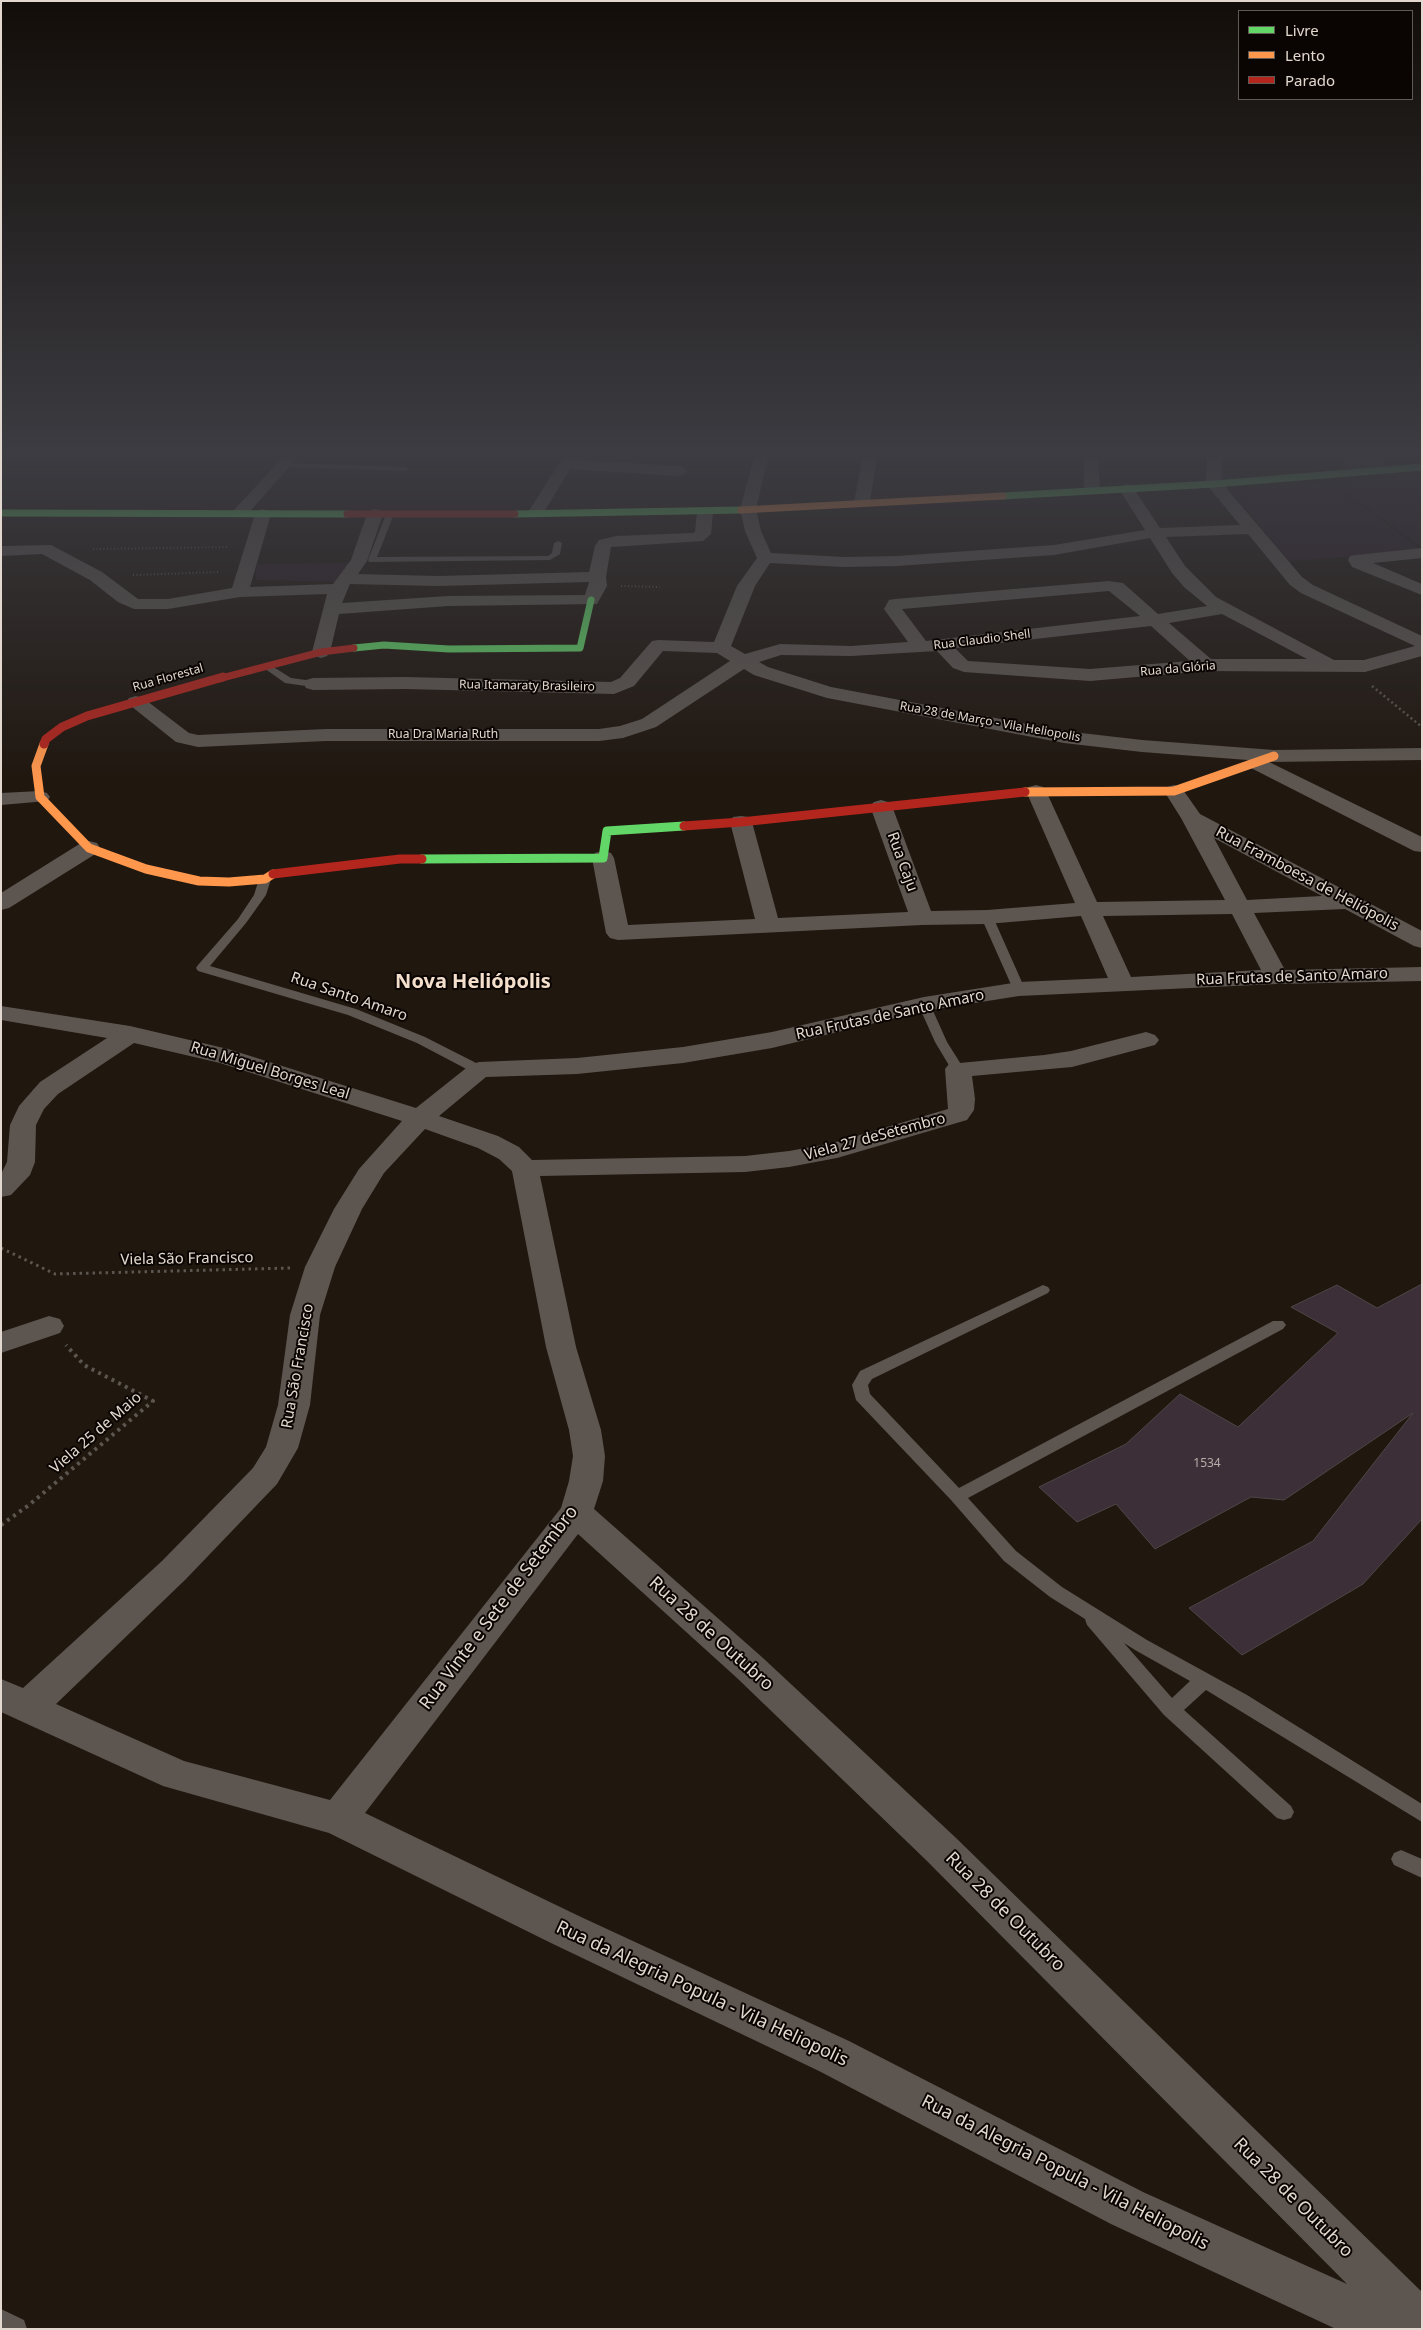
<!DOCTYPE html>
<meta charset="utf-8">
<style>
body{margin:0}
#map{position:relative;width:1423px;height:2330px;overflow:hidden;background:#20170f;font-family:"Noto Sans",sans-serif}
canvas{display:block}
.frame{position:absolute;inset:0;border:2px solid #e2d8cf;pointer-events:none}
.legend{position:absolute;left:1238px;top:10px;width:175px;height:90px;box-sizing:border-box;background:#0a0502;border:1px solid #605954;margin:0;padding:6px 9px;list-style:none;font-size:15px;color:#e2d8cf}
.legend li{display:flex;align-items:center;gap:10px;height:25px}
.legend b{width:25px;border:1px solid #605954}
</style>
<div id="map">
<canvas width="1423" height="2330"></canvas>
<div class="frame"></div>
<ul class="legend">
<li><b style="height:6px;background:#63d668"></b>Livre</li>
<li><b style="height:6px;background:#ff974d"></b>Lento</li>
<li><b style="height:6px;background:#b3261e"></b>Parado</li>
</ul>
</div>
<script>
const context = document.querySelector('canvas').getContext('2d');
context.lineJoin = 'round';
function fill(path, color) { context.fillStyle = color; context.fill(path, 'evenodd'); }
const shape = rows => new Path2D(rows.map(r => 'M' + r).join(''));
function strokePath(path, color, width, dash) { context.strokeStyle = color; context.lineWidth = width; context.lineCap = dash ? 'butt' : 'round'; context.setLineDash(dash || []); context.stroke(path); }
function label(font, color, halo, rows, align = 'center') {
  context.font = font + ' "Noto Sans",sans-serif'; context.lineWidth = 4; context.setLineDash([]); context.textBaseline = 'middle'; context.strokeStyle = halo; context.fillStyle = color; for (const [text, x, y, turn = 0] of rows) {
    context.save(); context.translate(x, y); context.rotate((+turn || 0) * Math.PI / 180); context.textAlign = isNaN(turn) ? turn : align; if (halo) context.strokeText(text, 0, 0); context.fillText(text, 0, 0); context.restore();
  }
}
fill(shape([
 [1340,457,1383,457,1388,466,1346,470],
 [1422,474,1422,548,1365,506,1331,484],
 [1328,483,1380,518,1422,551,1289,561,1230,490],
 [349,563,336,582,256,580,255,572,258,564]
]), '#2a1b23');
const building = shape([
 [1422,1284,1422,1519,1363,1584,1242,1655,1189,1608,1313,1541,1413,1413,1284,1500,1251,1497,1155,1549,1116,1504,1077,1522,1039,1487,1126,1444,1180,1394,1238,1427,1338,1333,1291,1307,1337,1285,1377,1308,1422,1284]
]);
fill(building, '#3c2f37');
strokePath(building, '#4d4747', 1);
strokePath(shape([
 [93,549,229,547],
 [133,575,219,572],
 [621,586,660,587]
]), '#5c5650', 2, [1, 2.5]);
strokePath(shape([
 [1372,686,1422,727]
]), '#5c5650', 2.5, [2, 3]);
strokePath(shape([
 [1,1248,55,1274,290,1268]
]), '#5c5650', 3, [2.5, 4]);
strokePath(shape([
 [1,1525,29,1505,153,1401,84,1365,66,1345]
]), '#5c5650', 4, [3, 4.5]);
fill(shape([
 [557,457,574,457,570,459,557,457],
 [284,463,405,467,409,469,405,471,281,467,280,465,284,463],
 [387,512,394,514,377,557,548,556,552,553,554,543,558,541,562,543,560,554,550,560,369,562,368,560,387,512],
 [267,663,291,678,313,681,318,684,313,687,285,683,264,668,262,666,267,663],
 [265,876,271,879,266,895,246,923,210,966,356,1009,425,1037,484,1067,485,1070,484,1073,474,1073,417,1043,348,1015,198,971,196,968,198,965,238,919,254,895,259,879,265,876],
 [987,914,993,917,1025,989,1023,992,1019,993,1013,989,981,917,987,914],
 [924,1000,930,1004,947,1042,964,1069,963,1072,953,1072,935,1042,918,1004,924,1000],
 [1043,1285,1048,1287,1050,1290,1048,1293,872,1379,868,1385,870,1394,959,1488,1273,1321,1283,1321,1286,1325,1283,1329,968,1498,1016,1551,1062,1587,1147,1640,1247,1695,1422,1804,1422,1822,1206,1690,1184,1710,1291,1806,1294,1812,1291,1818,1284,1820,1277,1818,1164,1715,1087,1625,1085,1619,1050,1597,1004,1561,951,1500,856,1400,852,1385,860,1371,1043,1285],
 [1124,1643,1135,1650,1190,1681,1172,1698,1124,1643],
 [1401,1850,1422,1859,1422,1878,1394,1865,1391,1859,1394,1853,1401,1850],
 [1,2309,24,2320,27,2329,1,2329,1,2309]
]), '#5d5650');
fill(shape([
 [283,457,298,457,245,517,233,517,231,514,233,511,283,457],
 [563,457,577,457,576,460,680,466,688,471,680,476,570,469,541,517,529,517,527,514,563,457],
 [754,457,768,457,756,509,761,531,771,553,844,557,897,556,1054,545,1145,530,1119,489,1122,486,1127,484,1132,486,1160,528,1240,525,1206,484,1207,457,1221,457,1222,483,1302,577,1313,585,1422,636,1422,656,1365,672,1206,671,1090,681,964,672,953,668,937,651,851,656,781,655,759,662,768,667,831,687,1064,731,1142,740,1274,750,1422,748,1422,760,1269,762,1422,837,1422,852,1414,851,1249,767,1246,763,1248,760,1142,752,1064,743,827,698,754,675,744,669,656,727,623,738,599,741,326,741,198,747,176,742,126,702,129,698,136,696,143,698,189,733,198,735,326,729,599,729,620,726,642,719,730,661,717,653,663,651,634,686,614,694,405,689,313,690,306,688,304,684,306,680,313,678,405,677,611,682,620,678,652,641,658,640,714,642,737,586,757,558,745,531,740,509,754,457],
 [1248,534,1290,585,1301,593,1415,646,1364,660,1334,660,1216,597,1185,566,1166,537,1248,534],
 [1150,538,1172,573,1184,587,1207,606,1158,614,1123,583,1109,581,895,599,889,600,884,609,908,642,851,646,780,644,745,654,731,646,755,586,770,563,844,567,897,566,1054,555,1150,538],
 [1109,591,1140,616,926,641,902,609,1109,591],
 [1222,614,1307,659,1211,659,1169,623,1222,614],
 [1151,626,1190,661,1090,669,968,661,955,648,1151,626],
 [863,457,877,457,870,502,868,505,862,507,856,505,854,502,863,457],
 [1084,457,1098,457,1100,491,1097,494,1087,494,1084,491,1084,457],
 [705,507,711,509,713,512,711,534,703,541,611,547,606,577,607,586,597,604,448,606,339,614,330,652,327,656,321,658,315,656,312,652,327,594,240,597,168,609,134,609,118,602,90,580,42,554,1,556,1,546,51,545,102,572,138,599,168,599,232,588,255,514,257,511,263,509,269,511,271,514,250,587,333,584,351,560,367,514,369,511,375,509,381,511,383,514,367,561,358,574,438,576,589,572,595,546,599,540,616,536,693,533,695,532,697,512,699,509,705,507],
 [589,582,585,595,448,596,342,603,350,584,438,586,589,582],
 [1422,548,1422,558,1373,563,1422,584,1422,595,1352,567,1348,560,1350,556,1356,555,1422,548],
 [1036,785,1043,787,1046,791,1097,902,1225,900,1181,818,1164,791,1167,787,1174,785,1181,787,1200,814,1422,931,1422,948,1414,946,1345,909,1254,913,1285,970,1422,967,1422,981,1277,984,1019,996,924,1011,772,1048,683,1063,577,1074,486,1077,439,1116,498,1136,519,1147,532,1160,745,1156,789,1151,833,1143,948,1109,945,1069,949,1064,1044,1055,1071,1051,1146,1032,1155,1035,1159,1040,1155,1045,1072,1067,972,1076,975,1099,974,1110,967,1120,837,1158,789,1167,745,1172,540,1176,576,1347,601,1430,605,1456,603,1481,594,1509,763,1658,955,1837,1422,2292,1422,2329,1336,2329,1111,2224,819,2071,551,1943,329,1833,163,1786,1,1712,1,1679,23,1688,162,1561,253,1468,266,1447,278,1405,290,1315,305,1267,334,1209,359,1169,402,1121,220,1063,134,1043,58,1094,44,1109,36,1125,35,1162,30,1175,11,1195,1,1197,1,1174,7,1162,10,1125,19,1106,40,1082,107,1038,1,1020,1,1006,130,1026,228,1049,416,1108,470,1065,479,1062,577,1058,683,1047,772,1032,924,997,1019,982,1108,978,1081,916,987,924,922,925,618,940,610,938,606,933,592,858,595,853,603,851,611,853,614,858,628,925,755,919,730,822,733,817,741,816,749,817,752,822,778,918,908,912,870,806,874,802,881,800,888,802,892,806,931,911,987,910,1075,903,1026,791,1029,787,1036,785],
 [1214,838,1322,896,1247,900,1214,838],
 [1232,914,1261,970,1131,977,1103,916,1232,914],
 [425,1129,478,1148,499,1159,512,1171,546,1347,569,1430,573,1456,569,1481,561,1508,330,1800,184,1761,56,1704,186,1579,277,1484,298,1448,310,1405,320,1315,335,1267,362,1209,384,1173,425,1129],
 [578,1534,737,1678,927,1861,1347,2284,1143,2192,849,2041,581,1917,365,1813,578,1534],
 [40,791,47,793,50,797,47,801,1,805,1,793,40,791],
 [89,841,97,843,100,848,97,853,9,908,1,910,1,893,81,843,89,841],
 [49,1316,60,1319,64,1326,60,1333,1,1353,1,1332,49,1316]
]), '#5d5650');
strokePath(shape([
 [1003,496,1214,484,1422,467],
 [1,513,347,514],
 [515,514,741,510],
 [354,648,384,645,449,649,580,648,591,600]
]), '#63d668', 7);
strokePath(shape([
 [422,859,603,858,607,831,684,826]
]), '#63d668', 9);
strokePath(shape([
 [741,510,1003,496]
]), '#ff974d', 7);
strokePath(shape([
 [44,744,36,766,40,797,89,848,146,869,199,881,229,882,265,879,273,874],
 [1025,792,1174,791,1274,756]
]), '#ff974d', 9);
strokePath(shape([
 [347,514,515,514],
 [218,679,321,652,354,648]
]), '#b3261e', 7);
strokePath(shape([
 [44,744,46,739,62,727,87,716,223,677],
 [684,826,741,822,1025,792],
 [273,874,400,859,422,859]
]), '#b3261e', 9);
const sky = context.createLinearGradient(0, 0, 0, 783);
sky.addColorStop(0, '#120d08');
sky.addColorStop(0.58, '#3c3c42');
sky.addColorStop(1, '#3c3c4200');
context.fillStyle = sky;
context.fillRect(0, 0, 1423, 783);
label('12px', '#e2d8cf', '#0a0502', [
 ["Rua Claudio Shell",982,640,-7],
 ["Rua da Glória",1178,669,-5],
 ["Rua Florestal",168,678,-16],
 ["Rua Itamaraty Brasileiro",527,686,1],
 ["Rua 28 de Março - Vila Heliopolis",990,722,10],
 ["Rua Dra Maria Ruth",443,735]
]);
label('12px', '#b8aea9', null, [
 ["1534",1207,1464]
]);
label('15px', '#e2d8cf', '#0a0502', [
 ["Rua Caju",902,862,70],
 ["Rua Framboesa de Heliópolis",1307,879,28],
 ["Rua Frutas de Santo Amaro",1292,977,-2],
 ["Rua Santo Amaro",349,997,19],
 ["Rua Frutas de Santo Amaro",890,1015,-12],
 ["Rua Miguel Borges Leal",270,1071,17],
 ["Viela 27 deSetembro",875,1137,-15],
 ["Viela São Francisco",187,1259,-1],
 ["Rua São Francisco",298,1366,-80],
 ["Viela 25 de Maio",96,1433,-41]
]);
label('18px', '#e2d8cf', '#0a0502', [
 ["Rua Vinte e Sete de Setembro",499,1608,-53],
 ["Rua 28 de Outubro",711,1634,42],
 ["Rua 28 de Outubro",1005,1912,45],
 ["Rua da Alegria Popula - Vila Heliopolis",702,1994,25],
 ["Rua da Alegria Popula - Vila Heliopolis",1065,2173,27],
 ["Rua 28 de Outubro",1293,2198,45]
]);
label('bold 20px', '#f4dfcd', '#0a0502', [
 ["Nova Heliópolis",473,982]
]);
</script>
